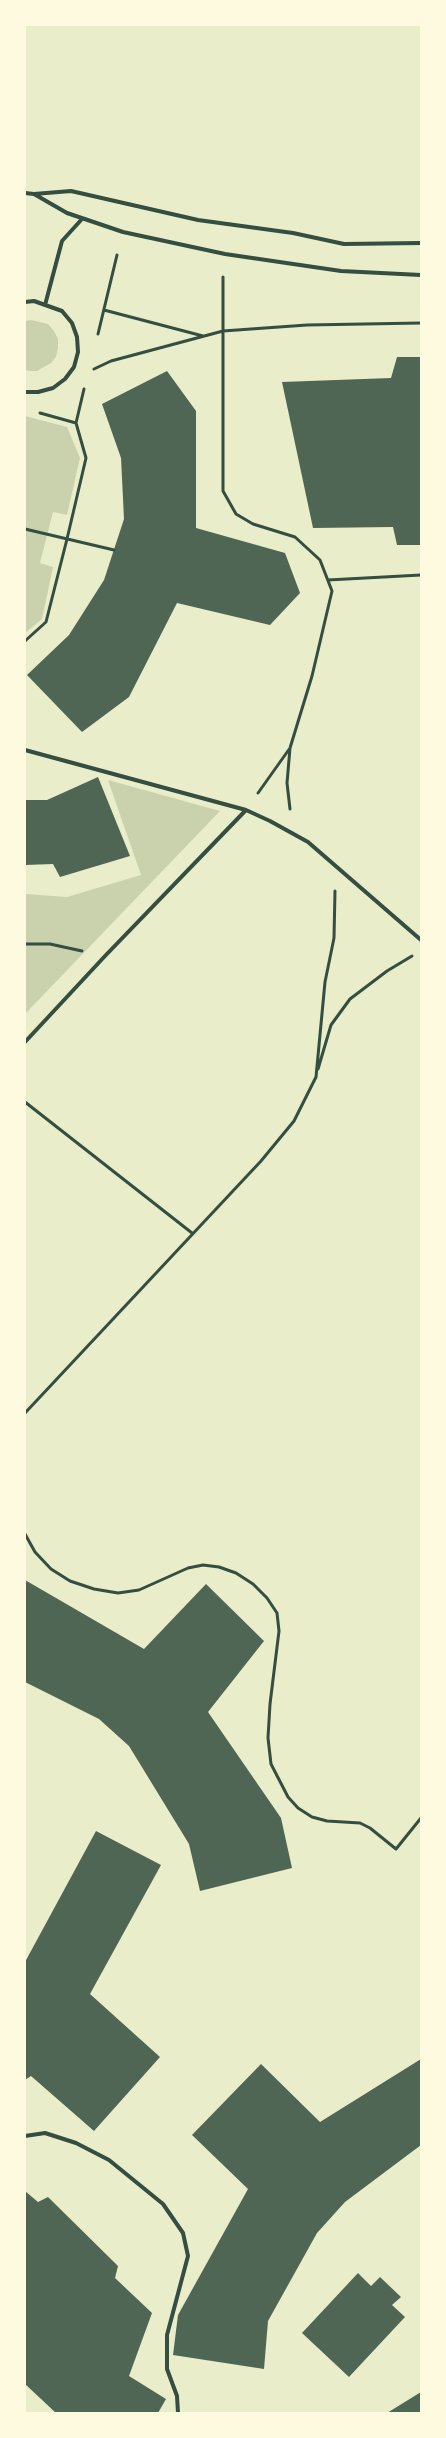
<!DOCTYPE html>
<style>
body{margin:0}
#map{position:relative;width:446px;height:2438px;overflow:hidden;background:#e9edc9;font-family:Ubuntu,sans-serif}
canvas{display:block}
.frame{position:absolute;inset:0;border:26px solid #fefae0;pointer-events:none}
</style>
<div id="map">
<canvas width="446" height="2438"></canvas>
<div class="frame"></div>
</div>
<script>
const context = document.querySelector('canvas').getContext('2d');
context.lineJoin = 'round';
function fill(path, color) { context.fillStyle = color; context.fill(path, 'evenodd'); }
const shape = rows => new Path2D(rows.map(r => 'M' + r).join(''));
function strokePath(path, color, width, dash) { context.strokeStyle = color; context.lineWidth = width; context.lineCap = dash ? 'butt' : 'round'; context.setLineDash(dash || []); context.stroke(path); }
fill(shape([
 [31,320,48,324,54,331,58,339,58,348,56,357,51,363,37,371,30,371,25,370,25,321],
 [25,416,67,427,80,458,67,515,53,512,40,563,53,567,42,619,25,633],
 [108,780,220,811,25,1014,25,894,67,897,141,875]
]), '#cad2ad');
fill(shape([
 [397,357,421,357,421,545,397,545,393,527,313,528,282,382,391,378],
 [167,371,196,411,196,528,285,553,300,593,270,625,177,603,129,697,82,732,27,675,69,635,104,580,124,519,121,458,102,404],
 [98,777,130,856,60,877,53,864,25,865,25,800,47,800],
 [25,1580,144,1649,206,1584,264,1641,208,1712,281,1818,292,1868,200,1891,189,1844,129,1746,99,1719,25,1682],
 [96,1831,161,1865,90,1994,160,2057,94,2131,31,2076,25,2080,25,1962],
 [421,2059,421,2145,345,2202,317,2233,268,2321,264,2369,173,2355,178,2315,248,2189,192,2135,261,2064,320,2122],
 [25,2191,38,2202,48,2197,118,2266,115,2278,152,2313,129,2376,166,2399,158,2413,56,2413,25,2384],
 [358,2273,371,2286,380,2277,401,2297,392,2305,405,2317,349,2377,302,2333],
 [421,2392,421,2413,387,2413]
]), '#4f6655');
strokePath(shape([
 [223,277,223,491,236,514,253,524,295,537,320,560,332,591,312,676,290,748,258,793],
 [104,310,203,336],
 [98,334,117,255],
 [94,369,111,361,223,331,307,325,421,323],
 [40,413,76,423],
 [25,529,114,550],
 [328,580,421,575],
 [25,641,46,622,67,539,86,458,76,423,84,389],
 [290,748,287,783,290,809],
 [25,944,50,944,82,951],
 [318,1069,331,1025,350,999,387,971,412,956],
 [25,1102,192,1233],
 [25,1413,261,1161,294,1121,316,1077,325,982,334,938,335,891],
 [25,1534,35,1552,51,1569,70,1581,94,1589,118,1593,139,1590,188,1568,203,1565,219,1567,236,1573,253,1584,267,1598,277,1613,279,1631,270,1704,268,1738,271,1764,288,1797,298,1808,312,1817,327,1821,360,1823,370,1828,396,1849,421,1818]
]), '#344e41', 3);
strokePath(shape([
 [25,193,34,194,71,191,198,220,293,233,344,244,421,243],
 [34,194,67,213,123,232,225,254,341,271,421,275],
 [25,302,34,301,62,311,72,323,77,337,78,352,74,367,65,379,53,388,38,392,25,392],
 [45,305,62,241,82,219],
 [25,750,246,810,270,821,308,842,421,940],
 [25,1042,105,956,246,810],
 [25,2136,45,2133,76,2143,109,2160,163,2204,183,2233,188,2256,167,2335,167,2369,177,2396,178,2413]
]), '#344e41', 4);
</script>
